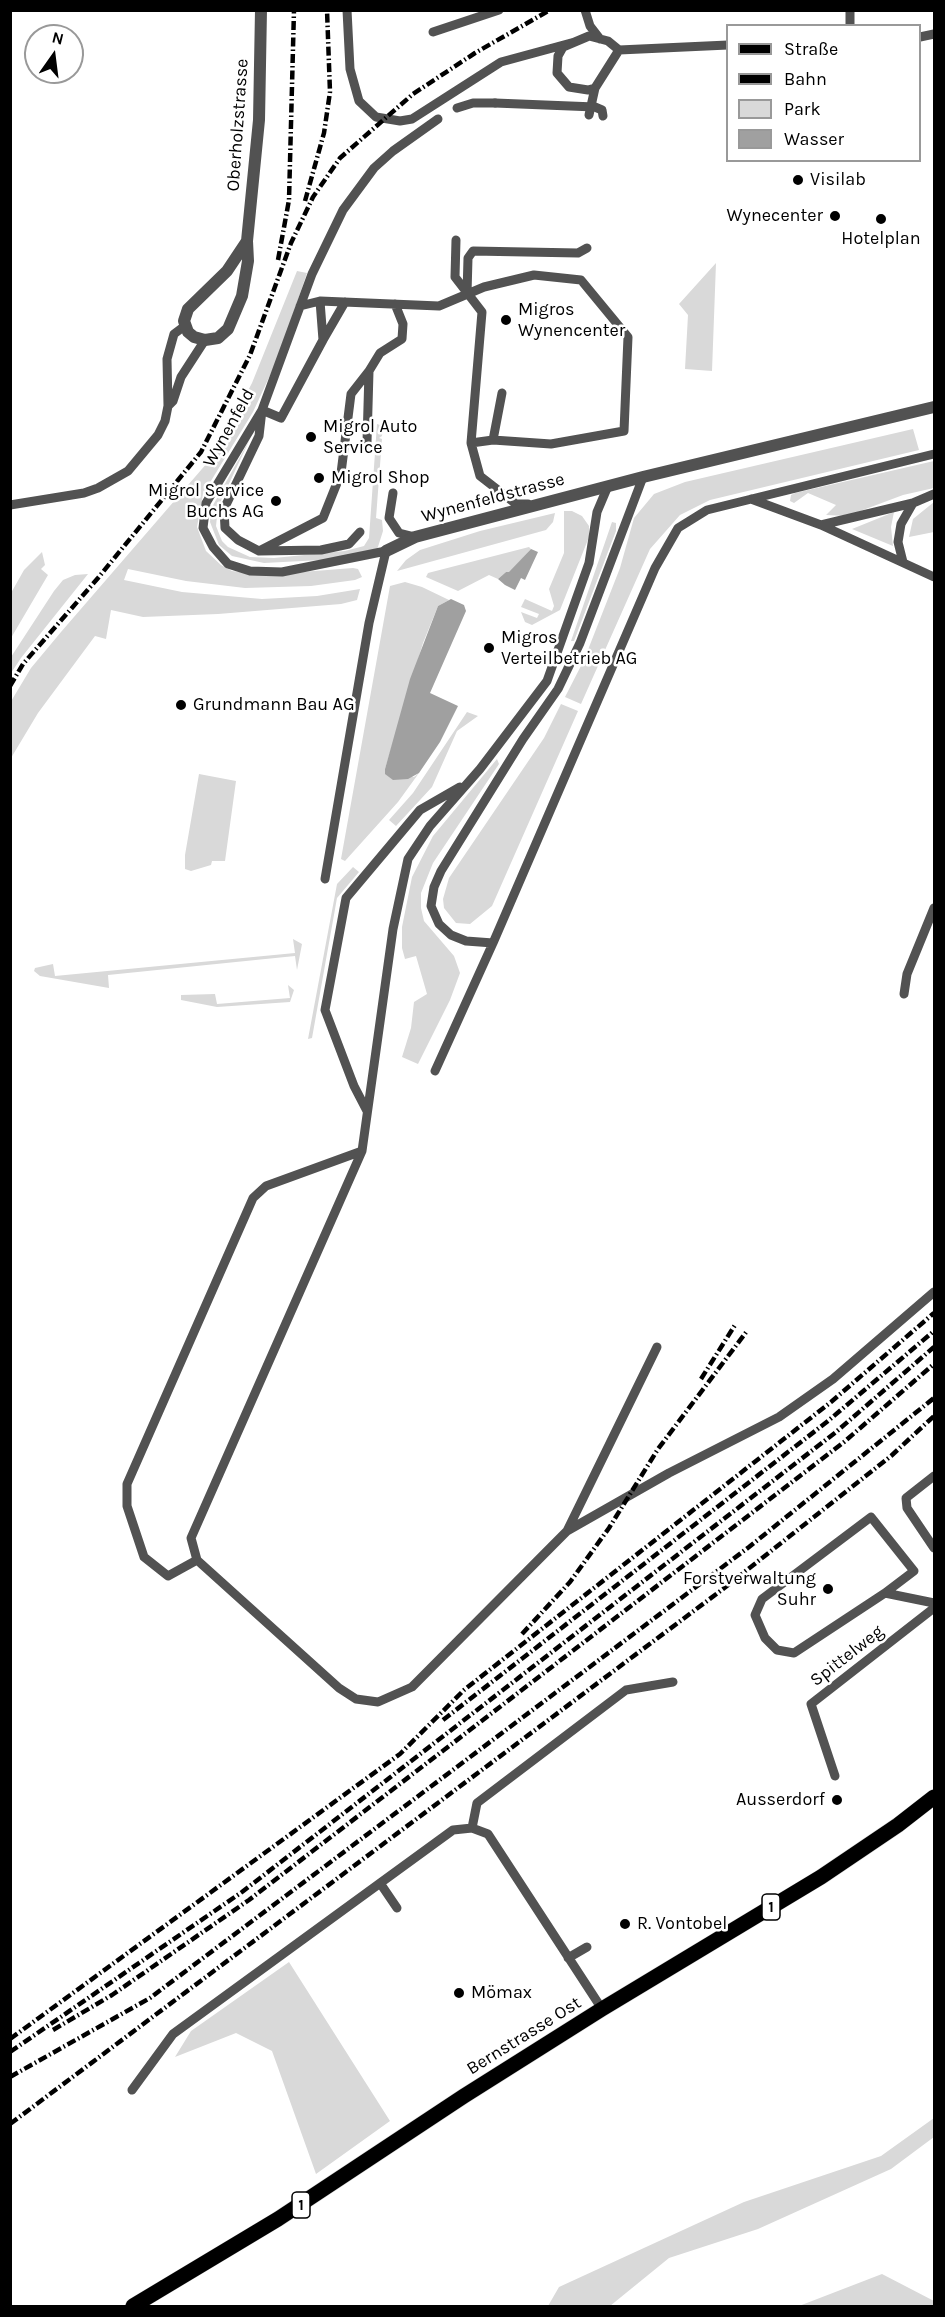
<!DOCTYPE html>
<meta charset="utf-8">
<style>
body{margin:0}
#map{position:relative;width:945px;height:2317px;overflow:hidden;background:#fff;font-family:Karla,sans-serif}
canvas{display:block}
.frame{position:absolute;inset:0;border:12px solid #000;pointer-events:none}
.legend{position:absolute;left:726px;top:24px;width:195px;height:138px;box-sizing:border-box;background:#fff;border:2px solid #999;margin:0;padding:8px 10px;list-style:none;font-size:18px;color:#000}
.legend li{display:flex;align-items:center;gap:12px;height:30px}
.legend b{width:30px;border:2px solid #999}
.north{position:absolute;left:24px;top:24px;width:60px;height:60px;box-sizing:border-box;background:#fff;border:2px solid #999;border-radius:50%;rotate:14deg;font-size:16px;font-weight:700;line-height:24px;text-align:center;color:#000}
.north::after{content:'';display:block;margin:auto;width:21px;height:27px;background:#000;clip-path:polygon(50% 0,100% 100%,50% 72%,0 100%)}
</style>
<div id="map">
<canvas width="945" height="2317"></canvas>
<div class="frame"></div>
<ul class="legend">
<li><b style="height:8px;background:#000"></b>Straße</li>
<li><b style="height:8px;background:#000"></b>Bahn</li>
<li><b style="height:16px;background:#d9d9d9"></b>Park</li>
<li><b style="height:16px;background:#a0a0a0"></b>Wasser</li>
</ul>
<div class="north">N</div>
</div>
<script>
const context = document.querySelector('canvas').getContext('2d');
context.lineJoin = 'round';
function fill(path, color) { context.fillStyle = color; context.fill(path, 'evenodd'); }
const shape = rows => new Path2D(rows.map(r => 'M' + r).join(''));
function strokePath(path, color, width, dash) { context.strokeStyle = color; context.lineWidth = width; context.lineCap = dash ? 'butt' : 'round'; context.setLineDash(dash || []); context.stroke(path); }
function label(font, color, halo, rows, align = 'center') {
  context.font = font + ' Karla,sans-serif'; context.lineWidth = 5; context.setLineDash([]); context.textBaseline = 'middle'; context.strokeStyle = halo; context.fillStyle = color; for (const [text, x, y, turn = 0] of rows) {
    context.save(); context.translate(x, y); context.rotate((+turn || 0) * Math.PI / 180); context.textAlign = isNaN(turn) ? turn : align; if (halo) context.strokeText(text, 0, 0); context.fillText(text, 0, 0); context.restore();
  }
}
fill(shape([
 [716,263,712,371,685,369,688,315,679,304],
 [297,271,307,273,278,358,253,412,203,494,197,527,206,551,221,565,232,571,263,575,353,568,358,569,362,577,355,580,311,586,245,588,186,581,128,569,124,580,182,592,262,599,317,596,360,589,357,600,341,604,218,614,143,617,111,610,106,639,95,636,38,713,11,758,10,703,31,668,61,632,214,455,252,383],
 [377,424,383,426,382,436,379,438,382,439,376,518,382,520,383,531,377,550,322,560,264,563,232,556,219,545,210,522,212,507,250,439,218,507,216,526,222,541,228,547,250,557,274,558,345,551,364,546,369,538],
 [913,429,919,450,710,500,680,515,650,549,581,704,565,697,584,660,620,568,634,518,654,494,685,482],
 [934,461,934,488,903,495,847,516,826,515,836,505,808,493,794,503,790,501,791,495,795,493],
 [934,502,934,532,909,537,913,519],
 [564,511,572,511,582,516,589,526,589,537,560,610,532,625,525,622,521,612,537,618,539,614,521,607,525,599,552,611,554,606,549,589,564,553],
 [894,512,891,527,893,546,852,529],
 [555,513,553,522,546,530,397,571,406,560,420,550,480,531],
 [612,522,616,523,616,531,574,641,571,641],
 [529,547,531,549,509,573,506,572,498,579,489,575,458,591,426,577,428,573],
 [42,552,45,565,41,569,48,575,11,638,11,593,24,570],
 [88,574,21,658,11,673,11,657,54,591,63,580,75,575],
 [405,582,422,587,449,600,438,606,423,643,385,769,414,777,419,773,398,802,345,861,341,859,390,586],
 [561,704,578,711,492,906,470,924,456,923,444,908,443,899,449,878,544,738],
 [467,712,478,716,457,731,432,787,396,826,389,820,413,793],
 [497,759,499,764,433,863,421,893,421,908,424,921,454,956,460,973,450,1000,418,1064,402,1057,411,1028,414,1002,427,994,416,956,405,959,402,948,402,927,412,877,433,836],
 [199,774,236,781,225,861,212,861,211,865,191,871,185,869,185,855],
 [353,867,359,872,337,898,312,1038,308,1039,337,884],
 [293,939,302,944,297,970,295,956,108,975,109,988,40,976,34,971,35,968,53,964,55,976,295,953],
 [288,985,294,990,290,1002,217,1007,181,1000,181,995,215,994,217,1004,290,998],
 [289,1962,390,2121,316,2174,272,2051,236,2033,175,2057,191,2031],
 [934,2118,934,2137,891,2169,758,2229,669,2258,610,2306,548,2306,559,2287,744,2202,881,2156],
 [882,2274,934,2301,934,2306,799,2306]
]), '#d9d9d9');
fill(shape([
 [531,549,538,552,525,580,521,578,515,590,505,585,498,579,506,572,509,572],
 [451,599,464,605,466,611,430,693,458,706,440,742,419,773,408,779,393,780,385,774,385,769,410,679,438,606]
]), '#a0a0a0');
const primary = shape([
 [133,2306,278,2219,464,2096,602,2009,821,1877,898,1825,934,1797]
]);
strokePath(primary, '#dbdbdb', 16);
strokePath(shape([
 [347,10,350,69,359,101,376,117,400,121,412,119,501,62,571,43],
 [585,10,590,26,600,39],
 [850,10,850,26],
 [433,32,499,10],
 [920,37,934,34],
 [619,50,595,88,588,90,569,87,557,73,558,56,563,47,589,36,608,41,619,50,728,45],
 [457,108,473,103,495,103],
 [589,115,595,88],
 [456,240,455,277,482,312,471,443],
 [467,294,468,258,473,251,578,253,587,248],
 [320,301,323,340,281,418,262,410,259,436,224,509,225,528,238,540,259,551,321,550,349,544,360,532],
 [300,306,320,301,439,306,484,287,534,275,581,280,628,337,624,431,551,444,493,440,471,443,480,476,516,504,528,504],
 [323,340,345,302],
 [168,406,173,401,181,377,205,340],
 [493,440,502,393],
 [367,442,369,371,380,353,402,339,403,324,395,304],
 [643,477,580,643,558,689,523,739,441,871,434,887,431,906,439,924,451,935,466,941,493,943,655,568,678,528,707,510,934,454],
 [393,493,389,518,399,533,415,537],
 [751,499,821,525,934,577],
 [10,505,84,493,98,488,128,471,158,435,165,421,168,406,167,359,174,334,186,325],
 [821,525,913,503],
 [261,550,323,518,341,473,351,394,369,371],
 [903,562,898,542,901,524,913,503,934,494],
 [325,879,369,623,386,551,282,572,250,571,228,564,213,547,203,528,206,503,262,410,312,274,343,210,374,168,393,151,438,119],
 [904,994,907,974,934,908],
 [435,1071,493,943],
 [367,1111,354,1086,325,1010,346,898,420,810,460,787],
 [362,1151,266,1186,253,1198,127,1484,127,1506,144,1557,168,1576,197,1560,339,1688,356,1699,378,1702,412,1687,567,1531,669,1473,779,1417,833,1379,934,1292],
 [934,1476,906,1498,907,1508,934,1548],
 [567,1531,657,1347],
 [197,1560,191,1538,362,1151,393,929,408,859,430,826,480,769,547,681,589,563,597,512,608,486],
 [885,1593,914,1571,871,1517,762,1599,755,1615,765,1638,777,1650,794,1653,885,1593,934,1603],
 [835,1776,811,1704,934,1608],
 [472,1828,477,1803,626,1690,673,1682],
 [380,1883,397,1908],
 [568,1958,587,1947],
 [132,2090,173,2034,453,1830,472,1828,488,1834,602,2009]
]), '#525252', 9);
strokePath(shape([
 [247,241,227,271,188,309,184,321,188,332,194,337,205,340,218,338,228,329,242,296,248,261,247,241,259,120,261,10],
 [386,551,415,537,643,477,934,407]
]), '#525252', 12);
strokePath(primary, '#000', 15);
strokePath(shape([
 [305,201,324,133,330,92,327,10],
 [278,260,289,200,294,10],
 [10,686,23,664,98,578,201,452,250,355,291,243,313,197,340,158,413,94,475,53,550,10],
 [701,1379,735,1325],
 [522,1634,570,1582,609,1528,658,1449,747,1331],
 [443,1720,828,1421,934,1331],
 [53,2030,112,1995,249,1900,844,1442,934,1364],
 [10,2039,400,1754,464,1690,831,1402,934,1313],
 [10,2052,242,1892,836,1432,934,1347],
 [10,2077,150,1998,749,1547,934,1398],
 [10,2124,723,1589,891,1456,934,1416]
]), '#000', 4.5, [9, 3, 1.5, 3]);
strokePath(shape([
 [495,103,595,107,602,110,603,116]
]), '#525252', 9);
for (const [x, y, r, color] of [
 [798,180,6,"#000"],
 [835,216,6,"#000"],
 [881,219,6,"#000"],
 [506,320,6,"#000"],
 [311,437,6,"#000"],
 [319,478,6,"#000"],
 [276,501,6,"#000"],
 [489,648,6,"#000"],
 [181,705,6,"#000"],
 [828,1589,6,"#000"],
 [837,1800,6,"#000"],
 [625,1924,6,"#000"],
 [459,1993,6,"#000"]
]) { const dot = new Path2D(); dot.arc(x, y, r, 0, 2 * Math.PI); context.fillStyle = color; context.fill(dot); strokePath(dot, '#fff', 2); }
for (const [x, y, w] of [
 [771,1907,18],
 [301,2205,18]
]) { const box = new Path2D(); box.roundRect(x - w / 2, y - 13, w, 26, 4.5); context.fillStyle = '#fff'; context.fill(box); strokePath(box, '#000', 1.5); }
label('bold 16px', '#000', null, [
 ["1",771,1907],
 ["1",301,2205]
]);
label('18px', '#000', '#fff', [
 ["Oberholzstrasse",238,125,-86],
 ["Wynenfeld",229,428,-61],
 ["Wynenfeldstrasse",493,498,-15],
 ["Spittelweg",847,1656,-38],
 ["Bernstrasse Ost",524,2036,-32]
]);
label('18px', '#000', '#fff', [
 ["Visilab",810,180],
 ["Wynecenter",823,216,"right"],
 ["Hotelplan",881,239,"center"],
 ["Migros",518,310],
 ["Wynencenter",518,331],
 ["Migrol Auto",323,427],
 ["Service",323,448],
 ["Migrol Shop",331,478],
 ["Migrol Service",264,491,"right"],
 ["Buchs AG",264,512,"right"],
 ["Migros",501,638],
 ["Verteilbetrieb AG",501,659],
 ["Grundmann Bau AG",193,705],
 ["Forstverwaltung",816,1579,"right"],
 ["Suhr",816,1600,"right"],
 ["Ausserdorf",825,1800,"right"],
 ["R. Vontobel",637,1924],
 ["Mömax",471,1993]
], 'left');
</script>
